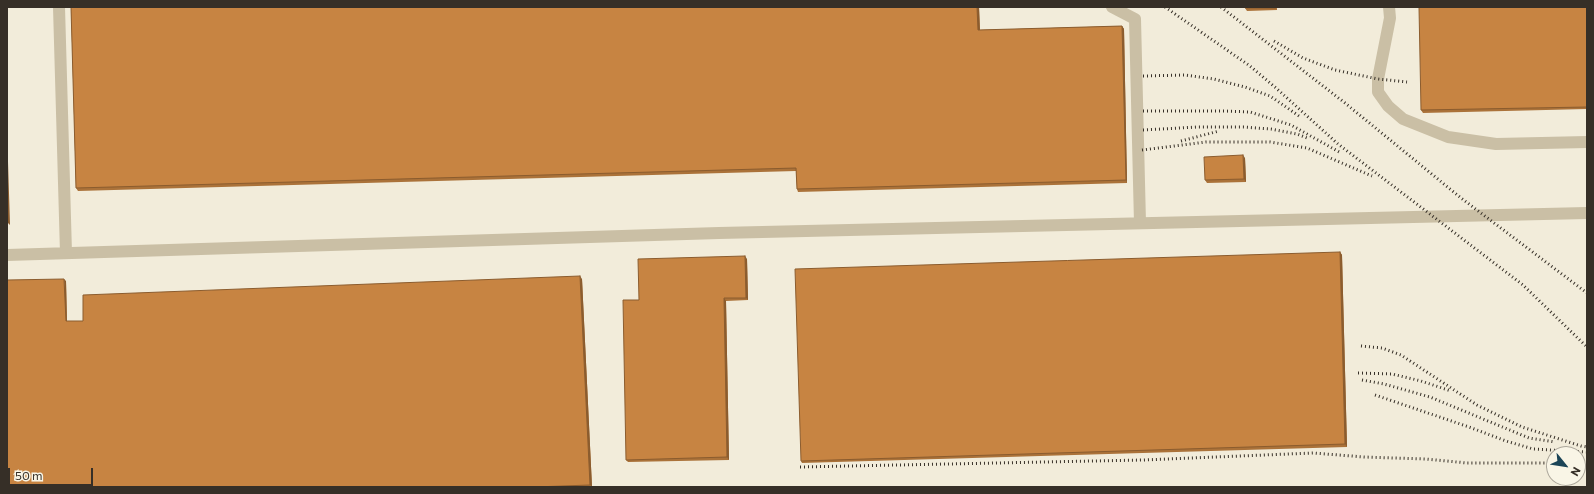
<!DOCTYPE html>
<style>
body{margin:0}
#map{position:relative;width:1594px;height:494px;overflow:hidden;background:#f2ecda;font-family:Commissioner,sans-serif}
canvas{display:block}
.frame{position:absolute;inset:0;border:8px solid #362f27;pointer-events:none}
.north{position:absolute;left:1546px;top:446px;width:40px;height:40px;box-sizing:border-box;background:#f9f5e6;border:1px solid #aba69a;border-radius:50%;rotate:120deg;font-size:11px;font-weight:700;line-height:16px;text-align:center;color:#362f27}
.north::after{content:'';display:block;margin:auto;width:14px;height:18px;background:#1c4557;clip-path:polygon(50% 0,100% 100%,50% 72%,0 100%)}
.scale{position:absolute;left:8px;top:468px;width:85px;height:18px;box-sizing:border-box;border:2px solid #362f27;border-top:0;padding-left:5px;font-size:12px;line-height:14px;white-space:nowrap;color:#362f27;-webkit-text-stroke:3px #f9f5e6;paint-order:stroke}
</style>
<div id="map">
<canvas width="1594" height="494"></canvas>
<div class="frame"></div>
<div class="north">N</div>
<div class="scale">50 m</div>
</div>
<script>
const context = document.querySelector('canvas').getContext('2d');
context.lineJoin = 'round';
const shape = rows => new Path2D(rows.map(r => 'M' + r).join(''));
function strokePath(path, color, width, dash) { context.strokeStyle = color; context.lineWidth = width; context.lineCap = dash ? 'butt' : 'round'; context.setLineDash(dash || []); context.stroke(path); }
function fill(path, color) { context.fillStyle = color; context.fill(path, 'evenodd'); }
strokePath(shape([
 [59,7,66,253],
 [1112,7,1135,19,1140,223],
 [1389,7,1390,18,1378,79,1378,92,1388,106,1403,119,1448,137,1496,144,1587,142],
 [7,255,719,233,1587,213]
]), '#cabfa5', 12);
strokePath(shape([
 [1165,7,1250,66,1276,88,1338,144,1523,285,1587,347],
 [1221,7,1345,103,1461,198,1587,293],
 [1274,41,1303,58,1335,70,1378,79,1407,82],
 [1143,76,1185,75,1214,79,1245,87,1270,96,1299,116],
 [1143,111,1224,111,1250,112,1291,125,1341,153],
 [1143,130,1198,127,1243,127,1271,129,1297,134,1307,138],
 [1181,141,1219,131],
 [1142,150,1206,142,1270,142,1307,148,1372,176],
 [1361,346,1382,348,1401,355,1477,405,1522,427,1581,446,1587,447],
 [1358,373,1392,374,1421,381,1451,391],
 [1362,380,1384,384,1430,397,1529,438,1555,442],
 [1375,395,1469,427,1506,441,1533,449,1587,452],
 [1578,462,1587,462],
 [800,467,1143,460,1313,453,1364,457,1426,459,1467,463,1554,463]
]), '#362f27', 3, [1, 3]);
fill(shape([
 [71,7,979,7,980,30,1122,26,1124,29,1127,183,798,192,797,189,796,171,78,191,76,188],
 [1277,7,1277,10,1247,11,1245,8],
 [1587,7,1587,109,1423,113,1421,110],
 [1245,158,1246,182,1207,183,1205,180],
 [1340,252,1342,255,1347,447,802,463,801,461],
 [747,259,748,300,726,301,729,460,628,462,626,460,639,300],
 [582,279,592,487,7,487,66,281,67,321,83,321]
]), '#ab7239');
fill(shape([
 [977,7,979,7,980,33,978,30],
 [1122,26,1124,29,1127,183,1126,180],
 [7,130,10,225,8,223,7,184],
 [1243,155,1245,158,1246,182,1244,179],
 [1340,252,1342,255,1347,447,1345,444],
 [745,256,747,259,748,300,746,298],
 [580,276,582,279,592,487,590,485],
 [64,279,66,281,67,324,66,321],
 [724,298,726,301,729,460,727,457]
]), '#8b5c2e');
const building = shape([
 [71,7,977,7,978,30,1122,26,1126,180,797,189,796,168,76,188,71,7],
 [1245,7,1276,7,1276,8,1245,8,1245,7],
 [1419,7,1587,7,1587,107,1421,110,1419,7],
 [1243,155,1244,179,1205,180,1204,157,1243,155],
 [7,184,8,223,7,223,7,184],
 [1340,252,1345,444,801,461,795,269,1340,252],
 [745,256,746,298,724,298,727,457,626,460,623,300,639,300,638,259,745,256],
 [580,276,590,485,534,487,7,487,7,280,64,279,66,321,83,321,83,295,580,276]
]);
fill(building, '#c78442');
strokePath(building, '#8b5c2e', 1);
</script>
